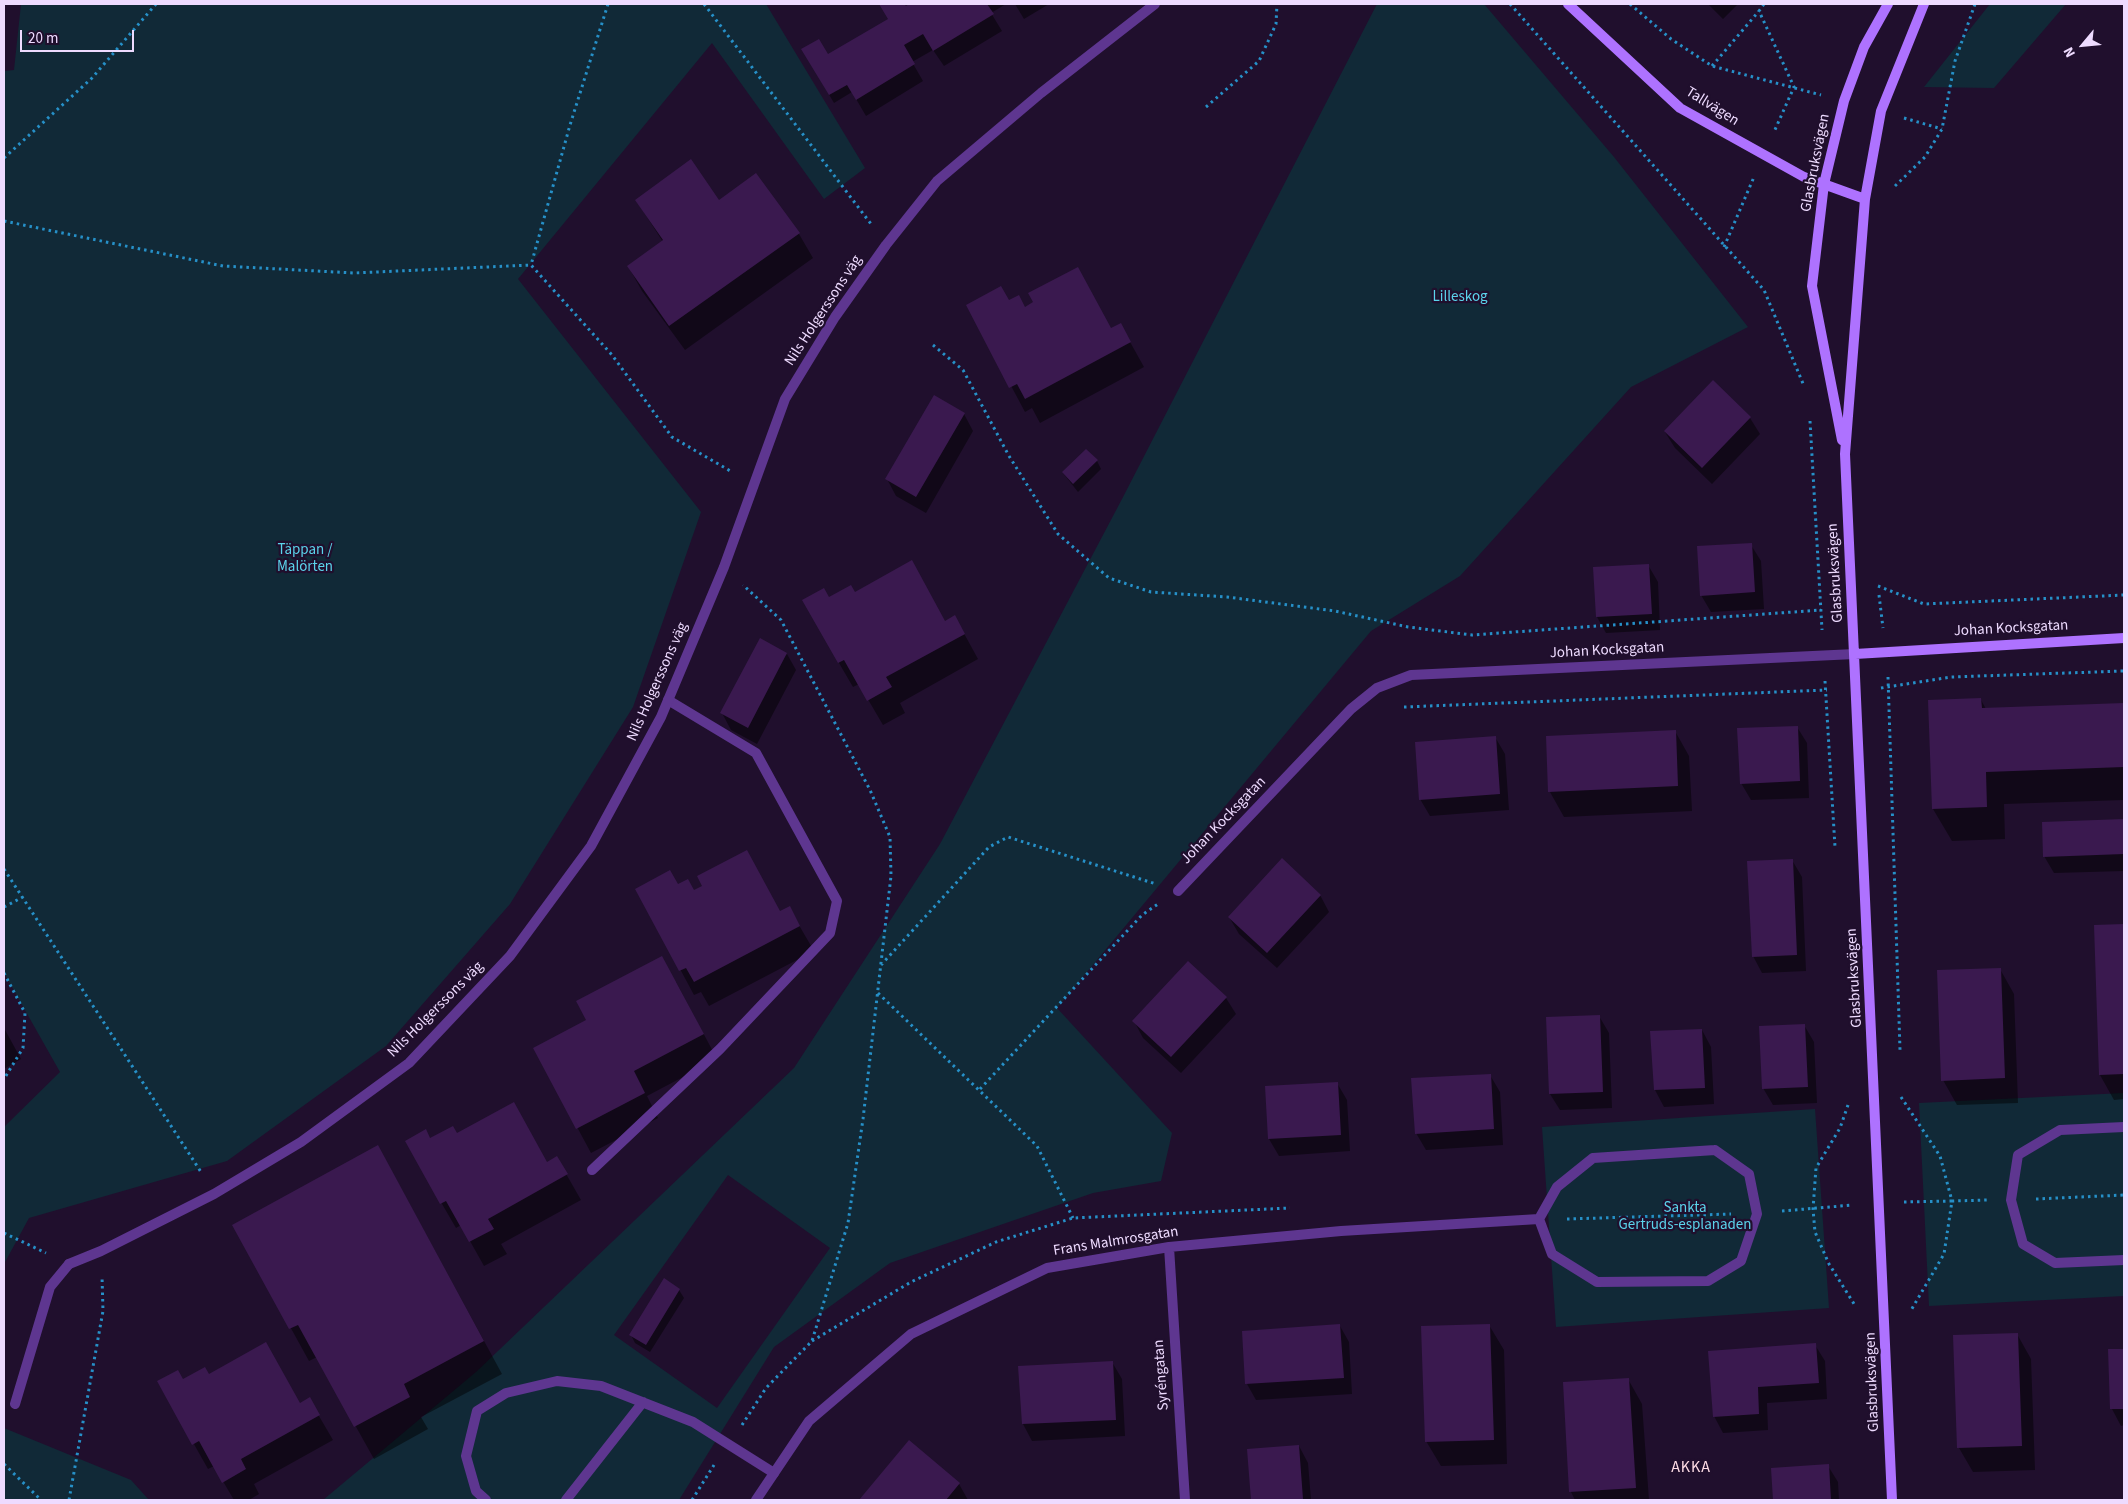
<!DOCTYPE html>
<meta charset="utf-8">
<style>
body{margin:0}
#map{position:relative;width:2128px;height:1504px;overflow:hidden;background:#200f2d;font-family:"Source Sans 3",sans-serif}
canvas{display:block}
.frame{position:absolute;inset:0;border:5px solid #eedbff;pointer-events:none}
.north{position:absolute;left:2058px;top:20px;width:50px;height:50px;-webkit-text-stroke:4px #200f2d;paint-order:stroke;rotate:242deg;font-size:14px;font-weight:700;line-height:20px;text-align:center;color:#eedbff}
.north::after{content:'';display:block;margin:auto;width:18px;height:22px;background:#eedbff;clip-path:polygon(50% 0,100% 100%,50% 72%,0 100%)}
.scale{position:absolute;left:20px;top:30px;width:114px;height:22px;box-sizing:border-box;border:2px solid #eedbff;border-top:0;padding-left:6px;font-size:15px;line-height:18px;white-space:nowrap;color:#eedbff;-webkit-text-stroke:4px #200f2d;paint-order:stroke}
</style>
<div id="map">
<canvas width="2128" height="1504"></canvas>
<div class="frame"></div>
<div class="north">N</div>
<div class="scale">20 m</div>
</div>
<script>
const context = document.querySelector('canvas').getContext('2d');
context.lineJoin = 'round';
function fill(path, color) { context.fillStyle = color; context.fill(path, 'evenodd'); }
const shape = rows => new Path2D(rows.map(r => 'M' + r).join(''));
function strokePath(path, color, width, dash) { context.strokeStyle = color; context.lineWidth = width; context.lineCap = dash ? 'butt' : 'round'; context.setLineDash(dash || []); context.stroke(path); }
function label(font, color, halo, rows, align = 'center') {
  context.font = font + ' "Source Sans 3",sans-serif'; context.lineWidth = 4.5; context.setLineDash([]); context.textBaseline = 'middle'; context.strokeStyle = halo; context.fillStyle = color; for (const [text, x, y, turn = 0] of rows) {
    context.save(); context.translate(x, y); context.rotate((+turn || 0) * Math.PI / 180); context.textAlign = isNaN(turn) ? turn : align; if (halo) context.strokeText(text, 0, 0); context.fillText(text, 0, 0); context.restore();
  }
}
fill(shape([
 [21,4,766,4,865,168,824,199,712,43,518,279,701,512,633,707,510,904,386,1046,227,1161,29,1218,4,1264,4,1127,60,1072,4,973,4,71,14,70],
 [1377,4,1484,4,1614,157,1748,327,1631,387,1460,576,1371,631,1057,1008,1172,1133,1161,1181,1093,1193,890,1263,774,1347,679,1500,323,1500,476,1372,794,1068,940,844,1122,499],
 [728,1175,830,1248,717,1408,614,1335],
 [1990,4,2066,4,1994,88,1924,87],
 [2124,1093,2124,1296,1929,1306,1919,1103],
 [1815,1109,1829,1308,1556,1327,1542,1127],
 [4,1428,131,1480,149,1500,4,1500]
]), '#112937');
fill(shape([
 [880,4,903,4,905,8,912,4,1006,4,991,13,1002,31,944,66,933,50,912,62,923,81,866,116,852,92,834,103,803,50,835,68,889,19],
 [1015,4,1049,4,1024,19],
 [1708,4,1738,4,1723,19],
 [636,200,719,201,799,234,813,258,685,350,642,291,628,266,663,242],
 [1009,302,1025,308,1111,329,1120,324,1144,367,1040,423,1032,408,1025,412,968,305],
 [964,414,973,431,926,513,896,496,887,479],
 [1750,418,1760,434,1712,484,1675,448,1665,432],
 [1097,461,1101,469,1078,492,1063,473],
 [1751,545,1761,561,1764,609,1711,612,1701,595],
 [1648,565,1658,582,1660,630,1606,633,1597,617],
 [855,594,945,622,955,617,978,659,900,703,905,713,883,725,859,684,853,687,839,663,828,599],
 [787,654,796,670,757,744,731,730,722,713],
 [1981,700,1986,709,2124,704,2124,800,2004,804,2005,839,1952,841,1933,809,1929,702],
 [1797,727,1807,743,1809,798,1751,800,1741,783],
 [1675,731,1689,756,1692,811,1564,817,1550,792],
 [1495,737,1505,754,1509,810,1430,816,1420,799],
 [2124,820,2124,871,2054,873,2044,856,2043,823],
 [1792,860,1802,877,1806,971,1762,973,1753,956],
 [678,886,694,892,704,886,780,912,789,908,814,951,709,1006,701,992,694,995,637,889],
 [1320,895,1329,912,1277,968,1239,934,1229,917],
 [2124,925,2124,1099,2114,1100,2100,1075,2095,926],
 [1188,962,1226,998,1236,1014,1181,1073,1143,1038,1134,1021],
 [2000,969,2014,994,2018,1103,1957,1105,1943,1080],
 [676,982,717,1059,647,1096,658,1118,591,1153,535,1049],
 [1599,1016,1609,1033,1612,1108,1560,1110,1550,1094],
 [1804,1025,1814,1042,1817,1103,1773,1105,1763,1088],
 [4,1028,21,1059,4,1069],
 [1702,1030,1711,1047,1714,1104,1664,1107,1655,1090,1652,1033],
 [1490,1075,1500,1092,1503,1145,1426,1150,1416,1133],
 [1337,1083,1347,1100,1350,1151,1279,1156,1269,1139],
 [456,1135,547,1164,557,1158,581,1200,501,1244,507,1254,484,1266,461,1225,456,1228,406,1142],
 [396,1179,502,1374,421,1417,428,1429,374,1459,317,1357,309,1361,234,1225],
 [679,1290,684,1298,650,1352,635,1343,631,1335],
 [1489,1325,1504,1350,1507,1464,1441,1466,1426,1441],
 [1340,1326,1349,1342,1352,1394,1256,1400,1247,1384],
 [2017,1334,2031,1359,2035,1470,1973,1472,1959,1448],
 [1815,1345,1825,1361,1827,1399,1767,1403,1768,1430,1723,1433,1714,1416],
 [2124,1350,2124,1425,2121,1426,2112,1409,2109,1351],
 [1112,1362,1122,1379,1125,1436,1032,1441,1023,1424,1020,1367],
 [209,1376,300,1404,309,1399,333,1440,254,1484,259,1494,249,1500,234,1500,214,1466,208,1469,159,1382],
 [1628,1379,1642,1404,1649,1500,1575,1500,1571,1492,1564,1383],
 [909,1442,959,1484,968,1500,860,1500],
 [1299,1446,1308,1463,1311,1500,1252,1500,1248,1450],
 [1828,1466,1838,1482,1839,1500,1774,1500,1772,1469]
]), '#0007');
fill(shape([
 [879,4,904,4,906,6,909,4,987,4,994,14,933,51,923,34,904,45,915,64,856,100,847,85,829,95,801,49,819,39,828,54,888,19],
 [691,159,719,200,756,173,800,233,669,326,627,266,663,240,635,200],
 [1078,267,1111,328,1121,323,1131,342,1025,399,1017,384,1009,388,966,305,1001,286,1009,300,1019,295,1025,307,1033,302,1028,293],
 [1713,380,1751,417,1702,468,1664,431],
 [934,395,965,413,916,497,885,479],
 [1086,449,1098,460,1073,484,1062,472],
 [1752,543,1755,592,1700,596,1697,546],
 [912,560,945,621,955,615,965,634,886,677,892,687,867,701,844,660,838,663,802,600,824,588,829,597,851,585,855,592],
 [1649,564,1652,614,1596,617,1593,567],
 [760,638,787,653,748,728,720,713],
 [1981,698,1982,708,2124,703,2124,767,1986,772,1987,807,1932,809,1928,700],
 [1798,726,1800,781,1740,784,1737,728],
 [1676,730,1678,786,1548,792,1546,736],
 [1496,736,1500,794,1419,800,1415,742],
 [2124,819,2124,854,2043,857,2042,822],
 [747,850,780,911,790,906,800,926,694,982,686,968,679,971,635,889,670,870,678,884,688,879,694,890,702,886,697,876],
 [1282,858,1321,895,1267,953,1228,917],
 [1793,859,1797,955,1752,957,1747,861],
 [2124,924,2124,1074,2099,1075,2094,925],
 [662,956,704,1034,634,1071,645,1093,576,1129,533,1048,586,1020,576,1001],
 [1188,961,1227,997,1171,1057,1132,1021],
 [2001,968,2005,1078,1941,1081,1937,970],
 [1600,1015,1603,1092,1549,1094,1546,1017],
 [1805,1024,1808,1087,1762,1089,1759,1026],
 [1702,1029,1705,1088,1654,1090,1650,1031],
 [1491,1074,1494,1129,1415,1134,1411,1078],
 [1338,1082,1341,1135,1268,1139,1265,1086],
 [514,1102,547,1162,557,1156,568,1174,488,1219,494,1229,469,1242,446,1201,440,1204,405,1141,426,1129,430,1138,453,1126,457,1133],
 [378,1145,484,1341,404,1384,410,1397,354,1427,298,1325,289,1329,232,1225],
 [664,1278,680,1289,646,1345,629,1335],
 [1340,1324,1344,1378,1245,1384,1242,1331],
 [1490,1324,1494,1440,1425,1442,1421,1326],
 [2018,1333,2022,1446,1957,1448,1953,1335],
 [266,1342,300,1403,310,1397,320,1415,241,1459,246,1469,222,1483,199,1441,192,1445,157,1381,178,1370,183,1379,205,1367,209,1374],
 [1816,1343,1819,1383,1758,1387,1759,1414,1713,1417,1708,1351],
 [2108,1349,2124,1349,2124,1409,2110,1409],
 [1113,1361,1116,1420,1022,1424,1018,1366],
 [1629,1378,1636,1488,1569,1492,1563,1382],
 [909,1440,960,1483,946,1500,859,1500],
 [1299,1445,1303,1499,1251,1500,1247,1449],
 [1829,1464,1831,1500,1773,1500,1771,1468]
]), '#3a194f');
strokePath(shape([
 [608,4,570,125,531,265,612,355,672,437,732,472],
 [704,4,871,224],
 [1510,4,1764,290,1804,386],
 [1630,4,1671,39,1712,66,1821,95],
 [1764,4,1759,11,1794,87,1774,132],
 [1712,66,1759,11],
 [1206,107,1259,61,1276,24,1277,4],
 [1904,118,1942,129],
 [4,158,92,78,156,4],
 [1895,186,1925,157,1942,129,1955,61,1975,4],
 [4,221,223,266,354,273,531,265],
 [1724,247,1754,177],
 [933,345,963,370,1009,456,1058,534,1109,578,1151,592,1227,597,1335,611,1408,627,1472,635,1821,610],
 [1810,421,1822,630],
 [1878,586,1924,604,2124,595],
 [1879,595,1883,628],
 [1888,677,1900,1050],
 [1825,681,1835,847],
 [1881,688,1951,677,2124,671],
 [1404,707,1827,690],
 [4,869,201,1172],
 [4,907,23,897],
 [881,965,989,847,1008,837,1156,884],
 [4,973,25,1013,23,1048,4,1079],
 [878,993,1037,1146,1073,1218],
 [980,1089,1142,915,1158,904],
 [1901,1097,1940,1156,1952,1201,1988,1200],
 [1848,1105,1840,1128,1816,1168,1813,1209,1815,1232,1829,1264,1856,1307],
 [2036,1199,2124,1195],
 [1904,1202,1952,1201,1944,1254,1910,1312],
 [1782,1211,1853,1205],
 [1567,1219,1731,1214],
 [4,1233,46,1253],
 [812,1341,911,1282,996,1242,1073,1218,1290,1208],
 [742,1425,766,1388,812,1341,848,1223,863,1119,891,876,890,837,870,790,781,620,743,585],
 [4,1464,41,1500],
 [69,1500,103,1311,102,1276],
 [692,1500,714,1465]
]), '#2690c8', 3, [2.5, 4]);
strokePath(shape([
 [592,1170,720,1049,830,933,837,901,756,753,668,700],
 [15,1404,50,1287,69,1264],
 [486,1500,476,1491,466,1456,477,1411,506,1393,557,1381,601,1386,693,1422,774,1473],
 [566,1500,643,1402]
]), '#5e3690', 10);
strokePath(shape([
 [1178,891,1351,709,1377,688,1411,675,1855,654],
 [2124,1127,2060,1130,2018,1155,2011,1200,2023,1244,2055,1263,2124,1260],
 [1715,1150,1749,1174,1757,1214,1741,1261,1708,1281,1597,1282,1552,1254,1539,1219,1557,1187,1593,1158,1715,1150],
 [1169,1247,1185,1500],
 [69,1264,101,1251,214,1194,301,1142,409,1063,510,956,591,846,661,717,724,567,785,399,835,317,886,245,937,181,1041,93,1155,4],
 [756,1500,809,1421,911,1334,1047,1268,1169,1247,1341,1231,1539,1219]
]), '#5e3690', 10);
strokePath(shape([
 [1568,4,1680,108,1804,177,1865,199],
 [1842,440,1812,286,1824,184,1844,101,1864,47,1888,4],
 [1855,654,2124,638],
 [1892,1500,1845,454,1865,199,1881,111,1924,4]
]), '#ae72ff', 10);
label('15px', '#eedbff', '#200f2d', [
 ["Tallvägen",1712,107,32],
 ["Glasbruksvägen",1816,163,-79],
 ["Nils Holgerssons väg",824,311,-57],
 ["Glasbruksvägen",1836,573,-93],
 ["Johan Kocksgatan",2011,629,-3],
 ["Johan Kocksgatan",1607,651,-3],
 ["Nils Holgerssons väg",658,682,-66],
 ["Johan Kocksgatan",1224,821,-46],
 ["Glasbruksvägen",1855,978,-93],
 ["Nils Holgerssons väg",436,1010,-45],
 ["Frans Malmrosgatan",1116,1242,-9],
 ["Syréngatan",1162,1375,-94],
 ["Glasbruksvägen",1873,1382,-92]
]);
label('15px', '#5bd4eb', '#200f2d', [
 ["Lilleskog",1460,298],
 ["Täppan /",305,551],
 ["Malörten",305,568],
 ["Sankta",1685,1209],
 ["Gertruds-esplanaden",1685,1226]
]);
context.letterSpacing = '1px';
label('16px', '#ffdde5', '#200f2d', [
 ["AKKA",1691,1468]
]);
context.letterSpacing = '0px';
</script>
